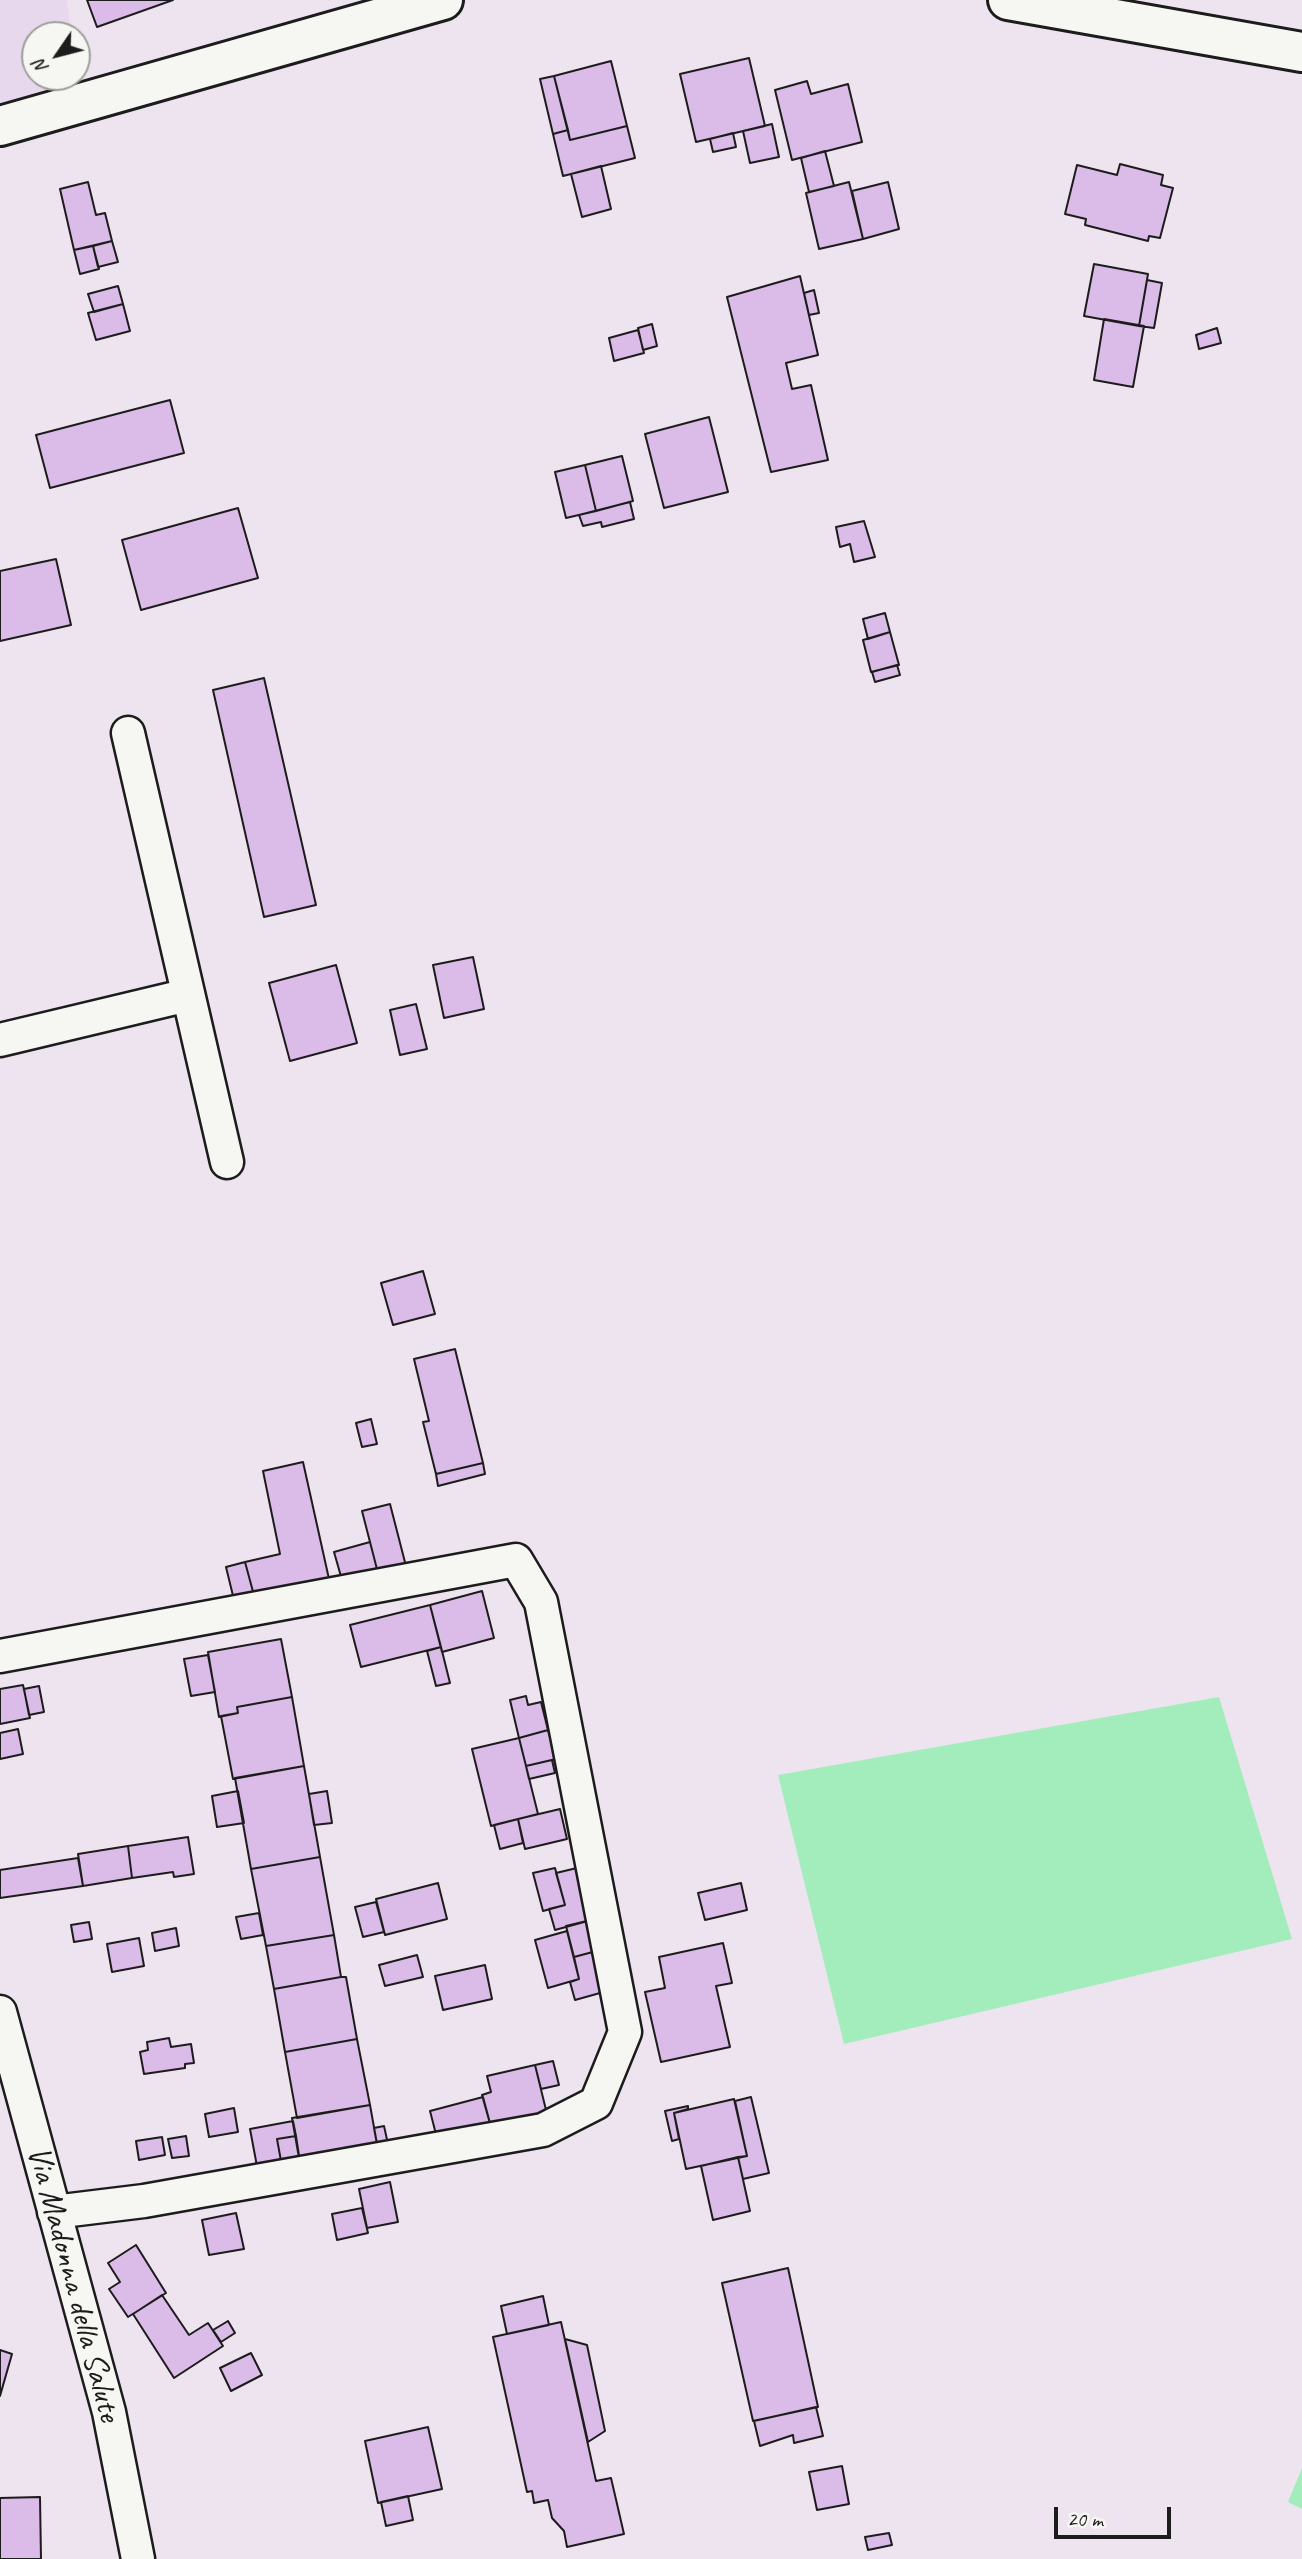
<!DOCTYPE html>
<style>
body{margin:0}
#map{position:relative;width:1302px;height:2559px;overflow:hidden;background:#eee4ef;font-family:Caveat,sans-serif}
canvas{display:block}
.north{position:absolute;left:21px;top:21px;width:70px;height:70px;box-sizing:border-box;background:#f6f6f2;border:2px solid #9f9f9c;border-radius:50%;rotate:235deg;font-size:19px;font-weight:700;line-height:28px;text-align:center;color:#1c1c1c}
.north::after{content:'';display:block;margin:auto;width:24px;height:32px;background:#1c1c1c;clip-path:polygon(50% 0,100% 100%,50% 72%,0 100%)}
.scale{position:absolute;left:1054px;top:2507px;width:117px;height:32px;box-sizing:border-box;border:4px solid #1c1c1c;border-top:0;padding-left:9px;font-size:21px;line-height:24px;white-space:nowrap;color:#1c1c1c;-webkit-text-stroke:5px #f6f6f2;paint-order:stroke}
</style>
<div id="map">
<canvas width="1302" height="2559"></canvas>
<div class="north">N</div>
<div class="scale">20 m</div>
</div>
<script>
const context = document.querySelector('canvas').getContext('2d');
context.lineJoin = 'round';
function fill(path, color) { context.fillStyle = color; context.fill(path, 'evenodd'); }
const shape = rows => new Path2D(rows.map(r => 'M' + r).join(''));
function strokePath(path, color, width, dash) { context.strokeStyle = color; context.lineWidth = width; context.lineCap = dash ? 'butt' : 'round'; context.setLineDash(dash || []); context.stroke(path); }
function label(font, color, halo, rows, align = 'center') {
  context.font = font + ' Caveat,sans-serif'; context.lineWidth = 5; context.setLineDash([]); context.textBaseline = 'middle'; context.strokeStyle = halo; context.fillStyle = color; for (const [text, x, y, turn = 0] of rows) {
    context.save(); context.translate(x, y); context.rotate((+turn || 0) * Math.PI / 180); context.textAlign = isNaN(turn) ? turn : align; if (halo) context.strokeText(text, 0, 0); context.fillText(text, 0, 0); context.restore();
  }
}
fill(shape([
 [0,0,67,0,71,35,35,35,35,77,76,77,79,103,0,126]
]), '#e8d8ed');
fill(shape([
 [1219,1697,1292,1939,844,2044,778,1775],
 [1302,2468,1302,2509,1288,2502]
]), '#a3edbc');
const building = shape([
 [87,0,173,0,97,27,87,0],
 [749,58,765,126,696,142,680,74,749,58],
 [611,61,627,126,570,140,554,76,611,61],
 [554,76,568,130,553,134,540,79,554,76],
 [807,81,811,94,848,84,862,142,792,160,775,90,807,81],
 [772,124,779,157,750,163,743,131,772,124],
 [627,126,635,158,563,176,553,134,568,130,570,140,627,126],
 [733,133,736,147,713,152,710,139,733,133],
 [825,151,834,186,809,192,801,158,825,151],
 [1120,164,1163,175,1161,185,1173,188,1160,238,1149,236,1148,241,1085,225,1086,219,1065,214,1077,165,1117,175,1120,164],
 [601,166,611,209,582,217,571,174,601,166],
 [88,182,96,215,105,213,112,241,74,250,60,189,88,182],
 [849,182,863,239,819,249,806,193,849,182],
 [888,182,899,229,863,239,852,191,888,182],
 [112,241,118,262,98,267,93,246,112,241],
 [93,246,99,269,80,274,74,250,93,246],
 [1094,264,1148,274,1139,326,1084,316,1094,264],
 [800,276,818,355,786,363,792,389,811,385,828,460,771,472,727,297,800,276],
 [1147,280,1162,283,1154,328,1139,326,1147,280],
 [118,286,123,304,94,312,88,294,118,286],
 [814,290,819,313,809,315,804,293,814,290],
 [123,304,130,331,96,340,88,313,123,304],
 [1104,319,1144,326,1133,387,1094,380,1104,319],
 [652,324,657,346,643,350,638,328,652,324],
 [1217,328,1221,343,1199,349,1196,335,1217,328],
 [638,330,644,353,614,361,609,338,638,330],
 [170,400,184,453,50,488,36,435,170,400],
 [709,417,728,492,664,508,645,434,709,417],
 [622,456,633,501,596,511,585,465,622,456],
 [585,465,596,511,566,518,555,472,585,465],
 [630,502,634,519,602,527,601,522,583,526,579,515,630,502],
 [238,508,258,578,141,610,122,540,238,508],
 [864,521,875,557,854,562,850,544,840,547,836,527,864,521],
 [56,559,71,625,0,641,0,571,56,559],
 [885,613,890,632,868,639,863,619,885,613],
 [890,632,899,665,871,672,863,640,890,632],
 [897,665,900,675,875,682,872,672,897,665],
 [264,678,316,905,264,917,213,690,264,678],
 [473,957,484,1009,444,1018,433,965,473,957],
 [336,965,357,1043,290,1061,269,983,336,965],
 [416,1004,427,1049,400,1055,390,1010,416,1004],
 [423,1271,435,1314,393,1325,381,1283,423,1271],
 [455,1349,483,1463,436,1474,423,1422,429,1421,414,1359,455,1349],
 [371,1419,377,1444,362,1447,356,1423,371,1419],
 [303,1462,329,1579,255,1599,245,1562,280,1554,263,1471,303,1462],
 [483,1463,485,1474,438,1486,436,1474,483,1463],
 [390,1504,407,1570,379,1577,362,1511,390,1504],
 [370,1542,379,1577,344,1587,334,1552,370,1542],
 [245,1562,255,1599,235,1604,226,1567,245,1562],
 [482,1591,494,1638,442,1652,430,1605,482,1591],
 [430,1605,441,1647,361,1667,350,1625,430,1605],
 [281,1639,292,1697,237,1707,238,1713,219,1717,208,1652,281,1639],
 [441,1647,450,1683,436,1686,427,1651,441,1647],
 [208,1655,215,1692,191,1696,184,1659,208,1655],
 [23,1685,30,1718,0,1724,0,1689,23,1685],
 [39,1686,44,1712,29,1715,24,1689,39,1686],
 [526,1696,528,1705,541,1702,548,1730,519,1738,510,1700,526,1696],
 [292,1697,304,1766,233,1779,221,1716,238,1713,237,1707,292,1697],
 [18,1729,23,1754,0,1759,0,1733,18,1729],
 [548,1730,556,1759,526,1766,519,1738,548,1730],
 [519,1738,538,1814,491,1826,472,1749,519,1738],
 [552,1760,555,1773,529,1779,526,1766,552,1760],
 [304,1766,320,1857,251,1869,235,1778,304,1766],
 [238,1791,244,1823,217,1827,212,1796,238,1791],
 [327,1791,332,1823,314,1825,309,1794,327,1791],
 [560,1809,567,1839,525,1849,518,1819,560,1809],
 [518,1819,523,1843,500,1849,494,1825,518,1819],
 [188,1837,194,1874,174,1877,173,1872,132,1878,128,1846,188,1837],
 [128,1846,132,1878,83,1886,78,1854,128,1846],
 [320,1857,334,1935,266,1946,251,1869,320,1857],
 [78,1858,83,1886,0,1898,0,1870,78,1858],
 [581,1867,595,1919,555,1930,549,1909,565,1905,556,1873,581,1867],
 [555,1868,565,1905,543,1911,533,1873,555,1868],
 [438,1883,447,1919,385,1935,376,1899,438,1883],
 [741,1883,747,1910,705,1920,698,1893,741,1883],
 [376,1902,384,1932,363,1937,355,1907,376,1902],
 [259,1913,263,1935,241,1939,236,1917,259,1913],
 [595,1919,604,1949,574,1957,566,1926,595,1919],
 [89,1922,92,1939,74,1942,71,1925,89,1922],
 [176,1928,179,1946,155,1951,152,1933,176,1928],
 [567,1931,579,1979,548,1988,535,1940,567,1931],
 [334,1935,341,1977,274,1989,266,1946,334,1935],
 [139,1938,144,1966,112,1972,107,1944,139,1938],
 [723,1943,732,1983,716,1986,730,2047,661,2062,645,1992,665,1988,659,1957,723,1943],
 [604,1949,607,1963,600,1993,575,2000,570,1982,579,1979,574,1957,604,1949],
 [417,1955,423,1977,385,1986,379,1965,417,1955],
 [485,1965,492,1999,443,2010,435,1976,485,1965],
 [341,1977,346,1977,357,2039,285,2052,274,1989,341,1977],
 [169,2038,171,2047,191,2044,194,2063,185,2064,185,2068,144,2074,140,2052,148,2050,147,2042,169,2038],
 [357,2039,370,2105,297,2118,285,2052,357,2039],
 [553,2061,559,2085,541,2089,535,2065,553,2061],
 [535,2065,547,2114,491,2127,482,2095,491,2092,487,2076,535,2065],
 [483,2097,491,2127,438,2142,430,2111,483,2097],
 [751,2097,769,2173,743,2179,738,2157,747,2156,735,2101,751,2097],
 [734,2099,747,2156,686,2169,674,2113,734,2099],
 [370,2105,379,2155,301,2169,292,2118,370,2105],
 [688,2106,688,2109,674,2113,679,2139,672,2141,665,2111,688,2106],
 [234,2108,238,2132,209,2137,205,2114,234,2108],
 [293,2121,296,2136,277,2139,283,2172,259,2177,250,2129,293,2121],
 [384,2126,390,2153,379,2155,374,2128,384,2126],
 [186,2136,189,2156,172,2158,168,2139,186,2136],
 [296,2136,301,2169,283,2172,277,2139,296,2136],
 [162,2137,165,2155,139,2160,136,2141,162,2137],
 [738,2157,750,2211,713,2220,701,2166,738,2157],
 [390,2182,398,2222,367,2228,359,2189,390,2182],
 [362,2208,368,2233,337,2240,332,2214,362,2208],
 [236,2213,244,2249,209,2255,202,2220,236,2213],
 [136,2245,166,2293,128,2317,109,2289,120,2282,108,2263,136,2245],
 [788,2268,818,2407,753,2421,722,2283,788,2268],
 [162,2295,189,2335,208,2323,223,2346,174,2378,133,2314,162,2295],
 [543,2296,549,2325,507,2334,501,2306,543,2296],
 [228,2321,235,2333,221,2342,213,2330,228,2321],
 [561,2322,596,2481,611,2478,624,2534,567,2547,564,2531,552,2518,548,2500,534,2503,532,2491,527,2492,493,2337,561,2322],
 [565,2339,587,2345,605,2431,588,2442,565,2339],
 [0,2350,12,2354,0,2396,0,2350],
 [251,2353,262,2375,231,2391,220,2368,251,2353],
 [816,2407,823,2436,794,2443,793,2435,760,2446,754,2421,816,2407],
 [428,2427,442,2489,378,2503,365,2441,428,2427],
 [842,2466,849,2504,817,2510,809,2472,842,2466],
 [408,2496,413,2520,386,2526,381,2502,408,2496],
 [40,2497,41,2559,0,2559,0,2498,40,2497],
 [889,2533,892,2545,868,2550,865,2537,889,2533]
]);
fill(building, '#dbbbe7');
strokePath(building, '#1c1c1c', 2);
const street = shape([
 [128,733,227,1162],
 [0,1040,188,995],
 [0,1656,516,1560,541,1602,625,2032,596,2103,543,2130,144,2201,54,2212],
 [0,2012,109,2412,138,2559]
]);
const secondary = shape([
 [1008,0,1302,52],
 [0,126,443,0]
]);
strokePath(street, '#1c1c1c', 37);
strokePath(secondary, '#1c1c1c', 44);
strokePath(street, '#f6f6f2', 32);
strokePath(secondary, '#f6f6f2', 38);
label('33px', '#1c1c1c', '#f6f6f2', [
 ["Via Madonna della Salute",73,2284,75]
]);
</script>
